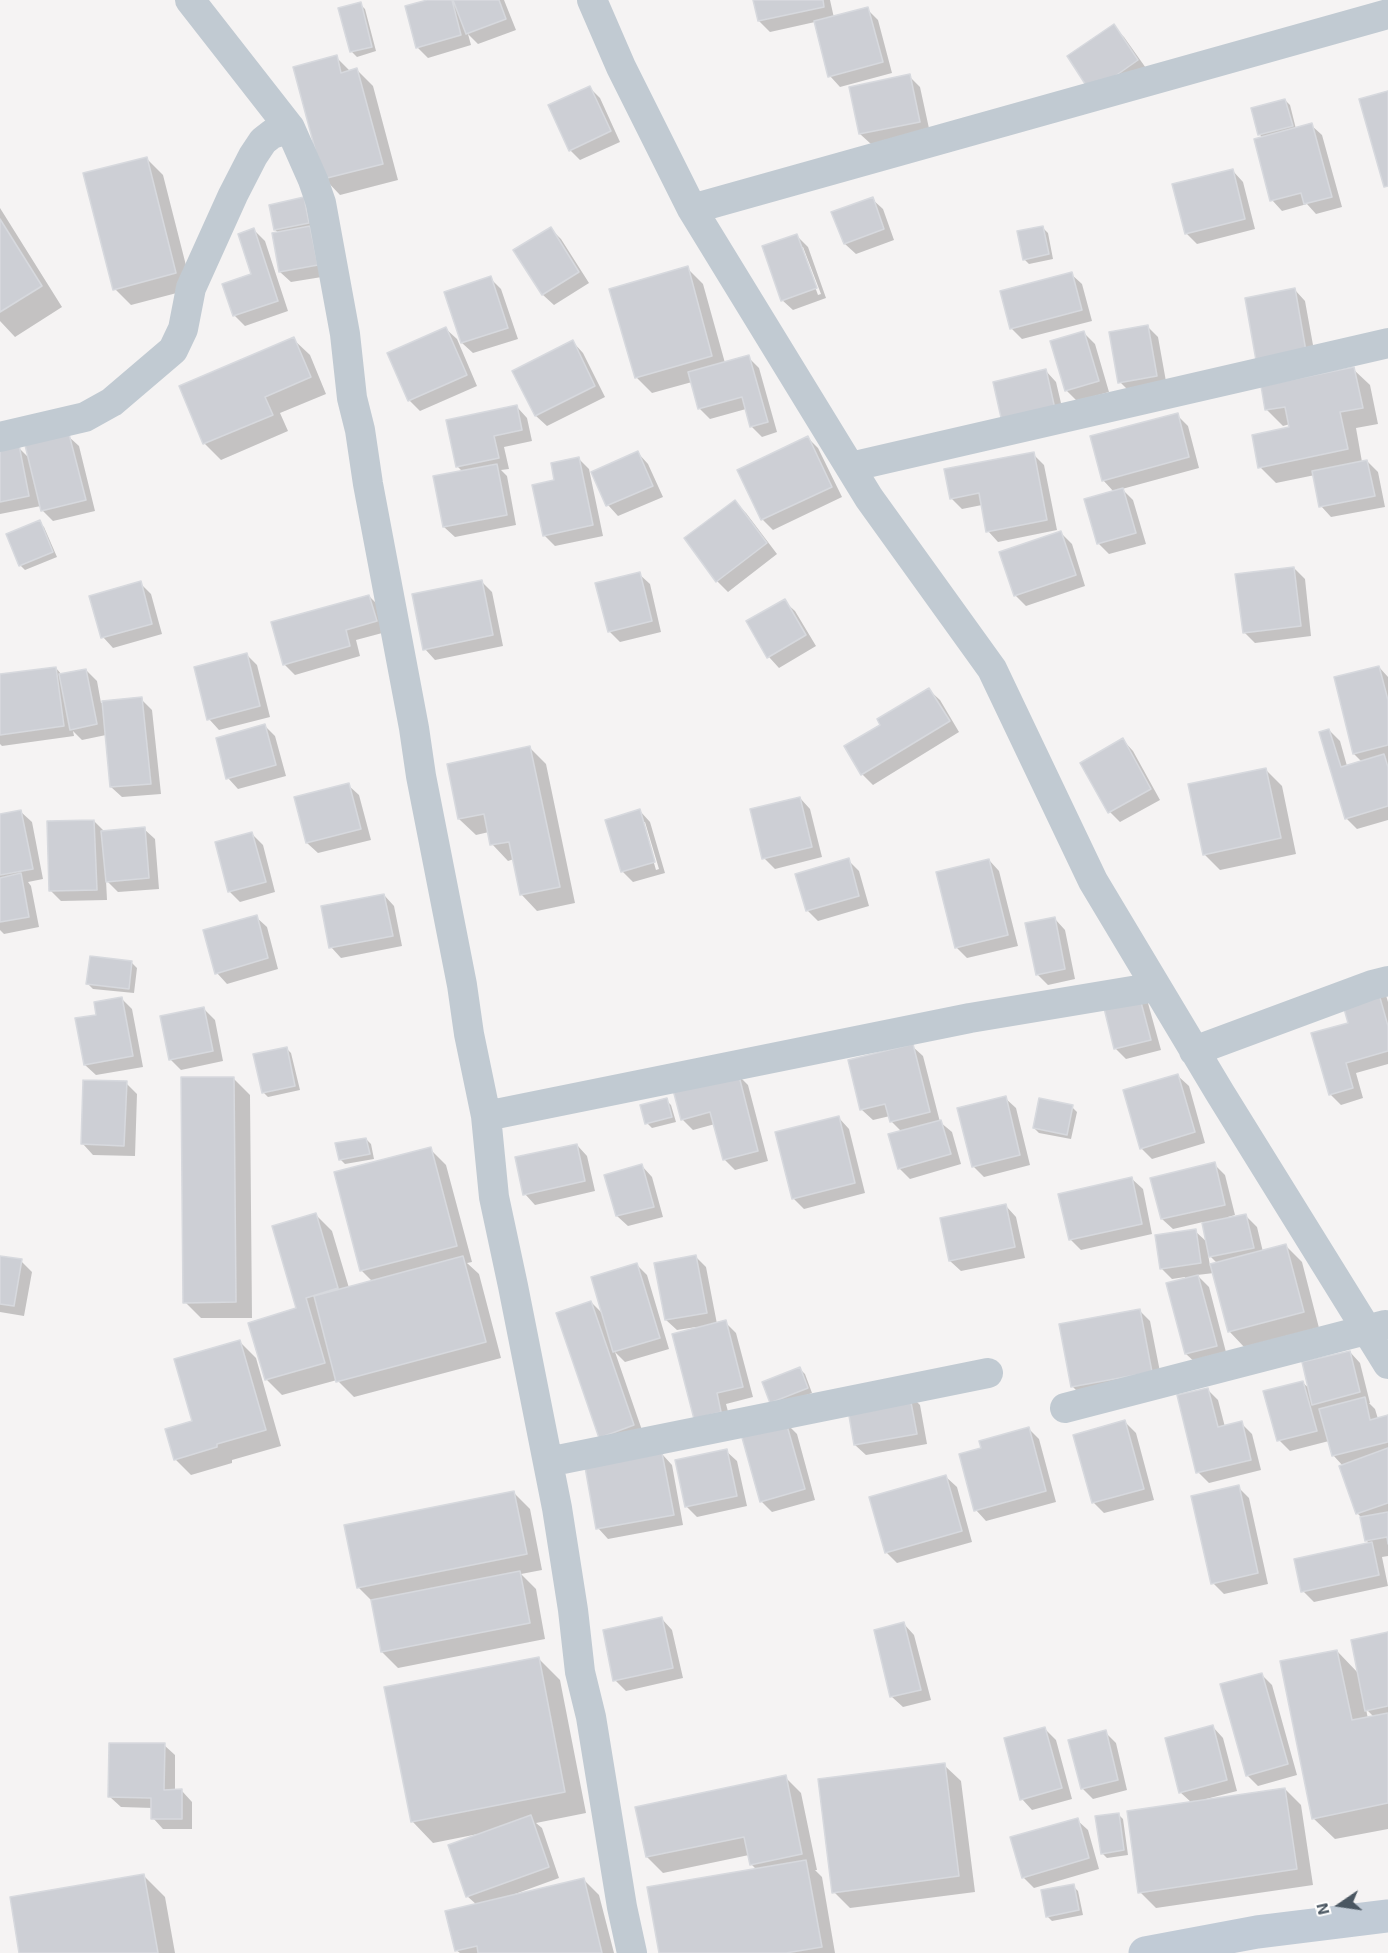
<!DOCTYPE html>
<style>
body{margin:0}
#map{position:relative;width:1388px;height:1953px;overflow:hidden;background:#f5f3f3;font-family:"Exo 2",sans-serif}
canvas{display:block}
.north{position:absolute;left:1310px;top:1875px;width:60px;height:60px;-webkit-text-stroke:4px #fff;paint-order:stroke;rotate:257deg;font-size:16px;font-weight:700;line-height:24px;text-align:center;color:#4a5661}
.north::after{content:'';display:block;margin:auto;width:21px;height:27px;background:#4a5661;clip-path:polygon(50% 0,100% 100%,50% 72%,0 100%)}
</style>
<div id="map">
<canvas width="1388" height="1953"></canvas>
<div class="north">N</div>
</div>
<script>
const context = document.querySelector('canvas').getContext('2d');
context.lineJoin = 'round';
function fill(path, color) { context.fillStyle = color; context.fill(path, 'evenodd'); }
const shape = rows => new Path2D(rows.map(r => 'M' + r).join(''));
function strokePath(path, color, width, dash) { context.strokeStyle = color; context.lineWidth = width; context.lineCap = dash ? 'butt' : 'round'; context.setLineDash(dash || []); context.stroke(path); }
fill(shape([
 [433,0,504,0,516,30,478,44,468,34,471,45,428,58,417,47],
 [754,0,830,0,834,18,867,9,878,20,892,73,840,87,830,76,815,22,770,32,759,21],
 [360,4,365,9,376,51,357,57,352,52],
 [1113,26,1124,37,1148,71,1103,102],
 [336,57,351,72,357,70,373,86,398,180,340,195,324,178],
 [909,76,920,87,930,133,871,144,860,134],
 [590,88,600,98,620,142,580,160,570,150],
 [1285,100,1290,105,1296,129,1311,125,1322,135,1342,207,1316,214,1307,204,1282,211,1272,200,1263,138,1259,134],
 [147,159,163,175,192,289,131,305,115,289],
 [1233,171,1243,182,1255,229,1197,244,1186,233],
 [303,199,308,204,328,276,291,282,280,272,279,233,275,230],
 [872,199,883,209,894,240,856,254,845,244,833,213],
 [0,208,62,307,15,337,0,321],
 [1043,228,1048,233,1053,259,1029,264,1024,259],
 [551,229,561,239,589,283,554,305,543,295,516,251],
 [254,230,265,241,288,311,245,326,234,315,253,275],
 [797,236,808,247,826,298,793,310,782,300],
 [800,247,803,247,821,294,818,295],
 [687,268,703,284,725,363,748,357,759,368,777,432,762,437,751,426,746,409,710,419,699,408,692,382,652,393,636,377],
 [1071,274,1082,284,1092,321,1022,339,1011,328],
 [490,278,501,289,518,339,473,353,462,343],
 [1295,290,1305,301,1317,367,1247,299],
 [1147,326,1158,337,1167,387,1131,393,1120,382],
 [446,329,457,339,477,386,420,411,409,400],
 [1084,333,1095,344,1109,392,1077,401,1066,390],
 [293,339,310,355,326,394,280,413,288,431,221,460,205,444,181,387],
 [573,342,583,353,605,397,547,426,536,416,514,371],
 [1353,369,1370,385,1378,424,1356,428,1362,462,1367,461,1378,472,1385,507,1331,517,1321,506,1315,475,1276,483,1260,467,1291,428,1290,424,1283,426,1267,410,1262,388],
 [1046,371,1056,382,1065,420,1014,432],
 [517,407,527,418,532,441,504,447,509,469,501,470,507,476,516,525,455,537,444,527,463,472,457,466],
 [1177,415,1188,426,1199,468,1122,489,1133,500,1146,544,1109,554,1098,543,1114,492,1103,480],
 [68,436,79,446,95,511,53,521,42,510,41,506,0,514,0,451,18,447,29,458],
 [808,438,818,448,842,497,773,530,763,520,739,471],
 [638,453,648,464,663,497,618,516,608,505],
 [1033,454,1044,465,1057,530,998,542,988,531,982,505,962,509,951,498],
 [578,458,589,469,603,536,555,546,544,535,556,482],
 [735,502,746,513,777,554,728,592,717,581],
 [39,522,44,527,57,557,25,570,20,565],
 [1061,533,1072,544,1085,586,1026,606,1015,595],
 [1294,568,1305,579,1311,636,1255,643,1244,632],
 [639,574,650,584,661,632,620,642,609,631],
 [481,581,492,592,503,646,435,660,425,649],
 [140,583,151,594,162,634,113,648,103,637],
 [369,596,380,607,386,632,356,640,360,656,295,675,284,664],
 [784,601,795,611,816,646,779,668,769,657,748,622],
 [246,654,257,665,270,717,219,730,209,719],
 [1379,667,1388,677,1388,820,1357,829,1346,818,1329,730,1340,741,1347,766,1362,762,1354,754],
 [56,668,62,675,86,670,97,681,101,703,141,699,152,710,161,794,122,797,111,787,106,735,82,740,73,731,74,736,2,746,0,744,0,676],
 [929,690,940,700,959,732,873,785,862,774,882,725],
 [265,726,275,736,286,776,238,789,228,778],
 [1123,740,1133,751,1160,800,1120,822,1110,812],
 [530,748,546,764,575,903,537,911,521,894,514,859,508,861,492,844,489,832,476,835,459,819],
 [1266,770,1282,786,1296,854,1220,870,1204,854],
 [348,785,359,795,371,840,318,853,307,843],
 [800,798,810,809,822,857,775,869,764,858],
 [640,811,650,822,665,873,633,882,622,871],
 [642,822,645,822,659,869,656,870],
 [21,812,32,822,43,879,28,882,31,886,39,927,4,934,0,930,0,816],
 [94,821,105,832,144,829,155,839,159,889,118,892,106,880,107,900,61,901,50,890],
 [252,834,263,845,275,892,240,902,229,891],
 [848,860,859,871,869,906,818,921,807,910],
 [989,860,999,871,1018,946,967,958,956,947],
 [384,895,394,906,402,946,341,958,331,947],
 [256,917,267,927,278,969,227,984,217,973],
 [1055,919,1065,930,1075,979,1048,985,1037,974],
 [132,963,137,968,134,993,93,989,88,984],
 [1385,992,1388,1002,1388,1064,1356,1073,1363,1098,1341,1105,1330,1094,1350,1024],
 [122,999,132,1009,143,1067,96,1075,85,1065],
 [1103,1001,1148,1003,1161,1050,1126,1059,1116,1049],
 [204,1009,215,1020,223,1061,181,1070,170,1059],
 [912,1046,923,1056,940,1122,952,1132,961,1164,910,1179,899,1168,902,1132,891,1121,890,1116,873,1120,862,1110],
 [286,1048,291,1053,300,1090,268,1097,263,1092],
 [737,1074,748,1085,768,1161,735,1170,724,1159,715,1124,693,1130,682,1119],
 [1178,1076,1189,1086,1205,1143,1152,1159,1141,1148],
 [234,1079,250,1095,252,1318,201,1318,185,1302],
 [126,1083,137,1094,135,1156,93,1155,83,1144],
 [1005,1098,1016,1108,1030,1165,984,1177,973,1166],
 [666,1100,671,1105,676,1122,652,1128,647,1123],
 [1072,1107,1077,1112,1071,1139,1039,1133,1034,1128],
 [839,1118,849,1129,865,1193,804,1209,793,1198],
 [366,1139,371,1144,374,1159,345,1164,340,1159],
 [577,1145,587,1156,595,1191,535,1205,525,1194],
 [430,1149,446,1165,472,1262,467,1263,479,1274,501,1358,354,1397,337,1380,282,1395,266,1379,298,1309,316,1215,332,1231,349,1288,373,1282,361,1270],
 [1214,1164,1225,1175,1235,1215,1228,1217,1228,1220,1246,1216,1257,1227,1263,1252,1286,1246,1302,1262,1319,1328,1245,1348,1229,1331,1214,1273,1197,1275,1209,1287,1227,1356,1197,1364,1186,1354,1185,1277,1172,1279,1162,1269,1195,1231,1208,1243,1203,1222,1173,1229,1162,1219],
 [1208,1254,1218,1264,1210,1266],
 [642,1166,652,1177,663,1217,628,1226,617,1216,606,1176],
 [1132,1179,1143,1189,1152,1234,1081,1250,1070,1239],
 [1006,1206,1016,1217,1025,1258,961,1271,950,1261],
 [695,1256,706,1267,717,1324,725,1322,736,1333,753,1397,726,1404,731,1423,706,1429,696,1327,677,1330,666,1320],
 [0,1257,21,1261,32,1272,24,1316,0,1312],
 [636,1264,647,1275,669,1349,625,1362,615,1352,644,1436,600,1437,591,1302,604,1315],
 [1140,1311,1150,1321,1162,1382,1083,1397,1072,1386],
 [240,1342,256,1358,281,1446,232,1460,232,1463,191,1475,175,1459],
 [1350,1352,1360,1363,1370,1403,1369,1403,1375,1409,1378,1419,1388,1417,1388,1556,1382,1557,1388,1586,1314,1602,1303,1591,1370,1544,1366,1540,1362,1518,1358,1514,1341,1467,1343,1466,1333,1455,1329,1441,1290,1451,1279,1440,1303,1383,1310,1389],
 [800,1369,805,1374,812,1393,776,1407,771,1402],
 [1207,1389,1218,1400,1225,1427,1241,1423,1252,1434,1261,1470,1209,1483,1198,1472],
 [909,1394,920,1405,927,1444,866,1455,855,1445],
 [1125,1422,1136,1433,1154,1500,1104,1513,1093,1502],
 [786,1423,797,1434,815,1500,772,1512,761,1501],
 [1028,1428,1039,1439,1056,1502,986,1521,976,1510,982,1449],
 [726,1451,737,1461,747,1506,697,1517,686,1506],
 [662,1454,672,1465,683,1525,608,1539,598,1528],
 [946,1477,957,1487,972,1542,897,1563,886,1552],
 [1238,1487,1249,1498,1268,1584,1224,1594,1213,1583],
 [514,1493,530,1509,542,1570,521,1574,536,1589,545,1639,398,1668,382,1652,372,1601,358,1587],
 [662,1619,672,1630,683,1678,626,1691,615,1680],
 [904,1624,914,1635,931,1700,903,1707,892,1697,876,1631],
 [1388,1634,1388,1829,1335,1839,1313,1818,1337,1651,1359,1674],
 [1366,1709,1374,1717,1368,1719],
 [539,1659,560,1680,586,1813,536,1823,542,1828,559,1878,515,1894,516,1896,583,1879,599,1895,614,1953,460,1953,456,1950,477,1905,467,1896,478,1834,433,1843,412,1821],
 [1261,1674,1272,1685,1297,1775,1258,1786,1247,1775],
 [1213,1727,1223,1738,1237,1791,1206,1799,1207,1801,1285,1789,1301,1805,1313,1885,1156,1908,1140,1892,1192,1803,1180,1792],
 [1045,1729,1056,1740,1072,1799,1032,1810,1022,1799],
 [1105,1732,1116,1743,1127,1790,1093,1799,1082,1788],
 [164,1745,175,1755,175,1791,182,1791,192,1802,192,1829,163,1829,153,1818,153,1808,121,1807,110,1797],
 [944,1765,961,1781,975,1892,850,1908,834,1892],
 [785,1777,801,1793,817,1870,815,1870,822,1877,835,1953,661,1953,757,1870,751,1864,749,1855,663,1873,647,1857],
 [1118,1814,1123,1819,1128,1855,1107,1858,1102,1853],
 [1077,1820,1088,1830,1099,1869,1034,1888,1023,1877],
 [144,1876,165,1897,175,1953,21,1953],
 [1073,1886,1078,1891,1083,1915,1052,1921,1047,1916]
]), '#0003');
const building = shape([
 [427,0,452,0,461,35,416,48,405,6,427,0],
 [453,0,499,0,506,19,466,34,453,0],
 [753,0,823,0,824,7,758,21,753,0],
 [361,2,372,47,350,52,338,8,361,2],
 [868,7,883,62,828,77,814,21,868,7],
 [1114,24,1138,60,1091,93,1067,56,1114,24],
 [337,55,341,73,357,68,383,164,323,179,293,67,337,55],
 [910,74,920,122,859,134,849,87,910,74],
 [590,86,611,131,569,151,548,105,590,86],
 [1388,91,1388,186,1384,187,1359,99,1388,91],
 [1285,99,1293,126,1258,135,1251,108,1285,99],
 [1312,123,1332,197,1304,204,1301,193,1270,201,1254,139,1312,123],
 [147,157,176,273,113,290,83,173,147,157],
 [1233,169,1245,219,1185,234,1172,184,1233,169],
 [304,197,309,223,274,230,269,205,304,197],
 [873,197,884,229,844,244,831,212,873,197],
 [0,219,42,286,0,312,0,219],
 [310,226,318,265,279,272,272,233,310,226],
 [1043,226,1049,254,1023,260,1017,231,1043,226],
 [551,227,579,272,542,295,513,250,551,227],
 [254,228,278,301,233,316,222,284,251,274,238,234,254,228],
 [797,234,817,288,781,301,762,246,797,234],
 [688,266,712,356,635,378,609,289,688,266],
 [1072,272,1082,310,1010,329,1000,291,1072,272],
 [491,276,508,328,461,343,444,292,491,276],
 [1295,288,1307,357,1257,366,1245,298,1295,288],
 [1148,325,1157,376,1118,383,1109,332,1148,325],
 [446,327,467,375,408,401,387,353,446,327],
 [1084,331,1099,381,1065,391,1050,341,1084,331],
 [294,337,311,377,265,397,273,415,203,444,179,386,294,337],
 [573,340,595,386,535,416,512,371,573,340],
 [749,355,768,422,750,427,742,397,698,409,688,372,749,355],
 [1354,367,1363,408,1340,412,1348,449,1258,468,1252,435,1289,427,1285,407,1265,410,1261,386,1354,367],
 [1046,369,1055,409,1002,422,993,382,1046,369],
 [517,405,522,430,494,436,499,458,456,467,446,420,517,405],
 [1178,413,1189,457,1102,481,1090,436,1178,413],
 [69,434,86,500,41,511,25,445,69,434],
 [808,436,832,487,761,520,737,470,808,436],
 [19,445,29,496,0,502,0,449,19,445],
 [638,451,653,486,606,506,591,472,638,451],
 [1034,452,1047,520,986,532,979,493,950,499,944,469,1034,452],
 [579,457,593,525,543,536,532,485,554,480,551,463,579,457],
 [1367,460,1375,496,1319,507,1312,471,1367,460],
 [497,464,507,515,443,527,433,476,497,464],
 [1123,488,1136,533,1097,544,1084,499,1123,488],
 [735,500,767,543,716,582,684,538,735,500],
 [40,520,53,552,19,566,6,534,40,520],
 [1061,531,1076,575,1014,596,999,552,1061,531],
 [1294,567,1301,626,1243,633,1235,574,1294,567],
 [640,572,652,621,608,632,595,583,640,572],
 [482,580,493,635,423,650,412,594,482,580],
 [141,581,152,624,101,638,89,596,141,581],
 [369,595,377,621,346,630,350,646,283,665,271,622,369,595],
 [785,599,806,635,767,658,746,621,785,599],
 [247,653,260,706,207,720,194,667,247,653],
 [1379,666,1388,700,1388,745,1353,754,1334,677,1379,666],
 [56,667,64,726,0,735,0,674,56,667],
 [86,669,97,724,70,730,59,674,86,669],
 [929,688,950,721,861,775,844,746,880,725,877,719,929,688],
 [142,697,151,784,110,787,102,701,142,697],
 [265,724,276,765,226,779,216,738,265,724],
 [1329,729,1341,767,1384,754,1388,767,1388,806,1345,819,1319,732,1329,729],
 [1123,738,1151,789,1108,813,1080,763,1123,738],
 [530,746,560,887,520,895,509,842,490,845,484,814,458,819,447,764,530,746],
 [1266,768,1281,838,1203,855,1188,784,1266,768],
 [349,783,361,829,306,843,294,797,349,783],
 [800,797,812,847,762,859,750,809,800,797],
 [640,809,655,862,621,872,605,820,640,809],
 [21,810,33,869,0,875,0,814,21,810],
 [94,820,97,890,49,891,47,821,94,820],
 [145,827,149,878,106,882,101,831,145,827],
 [252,832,266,882,228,892,215,842,252,832],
 [849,858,859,896,806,911,795,874,849,858],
 [989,859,1008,935,955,948,936,872,989,859],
 [21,873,29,917,0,922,0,878,21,873],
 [384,894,393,936,329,948,321,906,384,894],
 [257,915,268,958,215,974,203,930,257,915],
 [1055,917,1065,969,1036,975,1025,923,1055,917],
 [90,956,132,961,129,989,86,984,90,956],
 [1375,980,1388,1026,1388,1051,1346,1063,1353,1088,1329,1095,1311,1033,1348,1023,1339,991,1375,980],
 [1138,991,1151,1040,1114,1049,1102,1000,1138,991],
 [122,997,133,1056,84,1065,75,1018,96,1015,94,1002,122,997],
 [204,1007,213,1051,169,1060,160,1016,204,1007],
 [913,1044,930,1112,890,1122,885,1104,860,1110,848,1060,913,1044],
 [287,1047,295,1086,262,1093,253,1054,287,1047],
 [738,1072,758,1151,723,1160,710,1112,681,1120,673,1090,738,1072],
 [1178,1074,1195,1132,1140,1149,1123,1090,1178,1074],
 [181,1077,234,1077,236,1302,183,1303,181,1077],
 [83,1080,127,1081,124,1146,81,1144,83,1080],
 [1006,1096,1020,1155,972,1167,957,1108,1006,1096],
 [667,1098,672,1117,645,1124,640,1105,667,1098],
 [1039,1098,1073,1105,1067,1135,1033,1128,1039,1098],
 [839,1116,855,1183,792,1199,775,1132,839,1116],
 [941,1120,951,1154,898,1169,888,1134,941,1120],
 [366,1138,370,1154,339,1160,335,1143,366,1138],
 [577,1144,585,1181,523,1195,515,1157,577,1144],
 [431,1147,457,1246,360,1271,334,1172,431,1147],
 [1215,1162,1225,1205,1161,1219,1150,1178,1215,1162],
 [642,1164,654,1207,616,1216,604,1175,642,1164],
 [1132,1177,1142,1224,1069,1240,1058,1194,1132,1177],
 [1006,1204,1015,1247,949,1261,940,1218,1006,1204],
 [316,1213,338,1288,306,1298,325,1363,265,1380,248,1323,296,1308,272,1226,316,1213],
 [1246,1214,1254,1248,1209,1257,1202,1223,1246,1214],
 [1196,1229,1201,1263,1160,1269,1155,1235,1196,1229],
 [1286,1244,1304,1312,1228,1332,1210,1264,1286,1244],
 [696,1255,707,1313,665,1320,654,1263,696,1255],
 [0,1256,22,1259,14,1306,0,1304,0,1256],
 [463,1256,486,1342,336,1382,314,1296,463,1256],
 [637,1263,660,1338,613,1352,591,1277,637,1263],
 [1198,1275,1217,1346,1185,1354,1166,1283,1198,1275],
 [591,1301,634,1425,599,1438,556,1313,591,1301],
 [1140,1309,1152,1372,1071,1387,1059,1324,1140,1309],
 [726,1320,743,1387,717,1393,721,1412,694,1419,672,1334,726,1320],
 [240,1340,266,1430,217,1444,217,1447,174,1460,165,1429,192,1421,174,1359,240,1340],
 [1350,1351,1360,1392,1312,1405,1302,1362,1350,1351],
 [800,1367,808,1388,770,1403,762,1382,800,1367],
 [1303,1381,1317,1431,1277,1441,1263,1391,1303,1381],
 [1208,1388,1218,1427,1242,1421,1251,1460,1196,1473,1177,1395,1208,1388],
 [909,1392,917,1434,854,1445,847,1404,909,1392],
 [1365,1397,1370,1420,1388,1415,1388,1442,1332,1456,1319,1409,1365,1397],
 [1125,1420,1144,1489,1092,1503,1073,1435,1125,1420],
 [786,1422,805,1489,760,1502,741,1434,786,1422],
 [1029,1427,1046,1491,974,1511,959,1454,981,1448,979,1441,1029,1427],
 [1388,1448,1388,1503,1356,1514,1339,1466,1388,1448],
 [727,1449,737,1496,685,1507,675,1460,727,1449],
 [662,1453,674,1515,596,1529,585,1467,662,1453],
 [946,1475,962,1531,885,1553,869,1497,946,1475],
 [1239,1485,1258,1573,1211,1584,1191,1496,1239,1485],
 [514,1491,527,1554,357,1588,344,1525,514,1491],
 [1388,1512,1388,1544,1387,1537,1365,1541,1360,1517,1388,1512],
 [1372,1542,1379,1575,1301,1592,1294,1559,1372,1542],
 [520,1571,530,1623,381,1652,371,1600,520,1571],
 [662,1617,673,1668,613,1681,603,1630,662,1617],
 [904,1622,921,1690,890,1697,874,1630,904,1622],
 [1388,1632,1388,1706,1365,1711,1351,1640,1388,1632],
 [1337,1650,1352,1720,1388,1713,1388,1803,1312,1819,1280,1661,1337,1650],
 [539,1657,565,1792,411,1822,384,1687,539,1657],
 [1262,1673,1288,1764,1246,1776,1220,1684,1262,1673],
 [1213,1725,1227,1780,1179,1793,1165,1738,1213,1725],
 [1045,1727,1062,1788,1020,1800,1004,1738,1045,1727],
 [1106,1730,1118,1780,1081,1789,1068,1740,1106,1730],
 [109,1743,165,1743,164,1790,182,1789,182,1819,151,1819,151,1798,108,1797,109,1743],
 [945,1763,959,1876,832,1893,818,1779,945,1763],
 [786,1775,802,1854,750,1865,744,1837,646,1857,635,1807,786,1775],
 [1285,1788,1297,1869,1138,1893,1127,1811,1285,1788],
 [1119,1813,1124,1850,1101,1854,1095,1816,1119,1813],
 [531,1815,549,1867,466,1897,448,1845,531,1815],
 [1078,1818,1089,1858,1022,1878,1010,1837,1078,1818],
 [806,1860,822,1947,786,1953,659,1953,647,1887,806,1860],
 [144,1874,158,1953,19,1953,10,1897,144,1874],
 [584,1878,602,1953,478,1953,477,1946,455,1951,445,1911,584,1878],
 [1074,1884,1079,1910,1046,1917,1041,1890,1074,1884]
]);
fill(building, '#cdcfd5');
strokePath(building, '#d7d9de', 1.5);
strokePath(shape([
 [190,0,290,128,313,180,321,203,345,334,352,398,360,430,368,484,414,728,421,776,462,985,469,1034,486,1116,494,1197,513,1286,557,1508,573,1610,580,1672,591,1717,622,1907,632,1953],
 [592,0,621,67,692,209,869,498,992,669,1093,881,1220,1093,1388,1364],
 [692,209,1388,14],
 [0,437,85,417,112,402,173,350,183,329,191,288,233,195,253,156,263,141,272,134,290,128],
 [850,467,1388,343],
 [1194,1051,1372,985,1388,981],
 [486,1116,970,1018,1156,987],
 [1065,1408,1385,1325],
 [548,1462,988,1373]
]), '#c1cad2', 30);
strokePath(shape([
 [1145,1953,1257,1932,1388,1916]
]), '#c1cbd6', 33);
</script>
